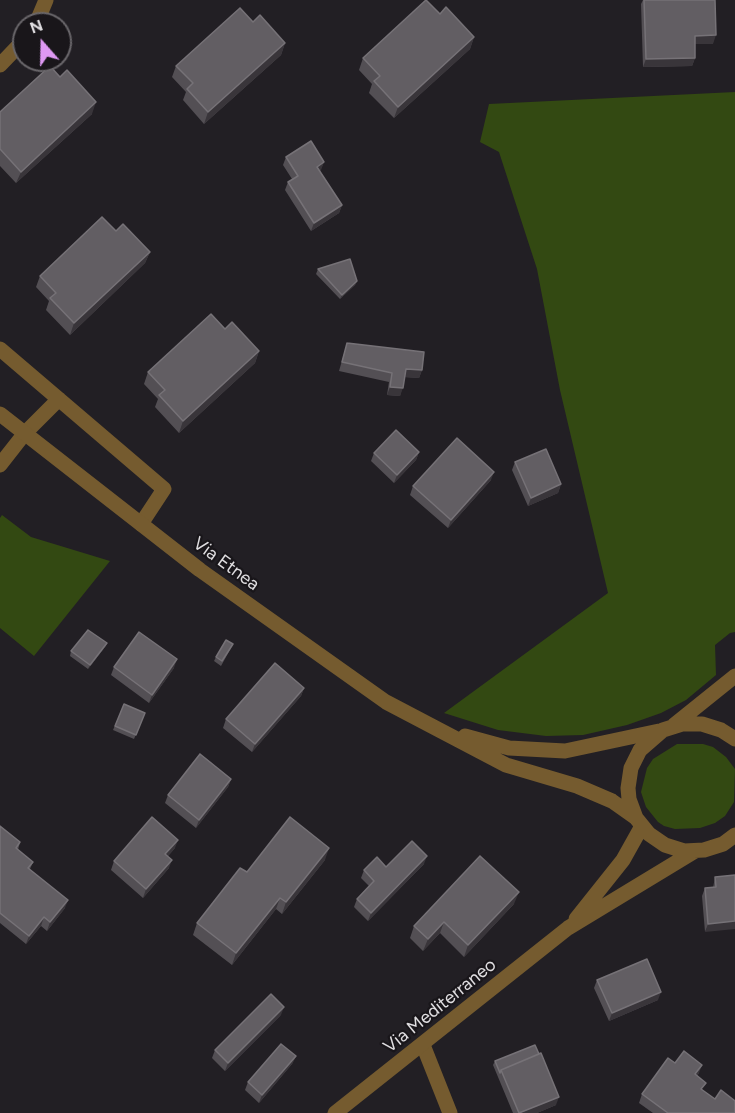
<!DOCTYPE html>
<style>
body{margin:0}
#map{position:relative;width:735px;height:1113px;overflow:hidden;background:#221f24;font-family:Figtree,sans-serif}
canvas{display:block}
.north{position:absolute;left:12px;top:12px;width:60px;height:60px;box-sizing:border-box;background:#19161a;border:2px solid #69666a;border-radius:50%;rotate:340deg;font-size:16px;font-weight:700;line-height:24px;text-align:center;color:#e0dee1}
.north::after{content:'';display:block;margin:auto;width:21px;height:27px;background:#de98f3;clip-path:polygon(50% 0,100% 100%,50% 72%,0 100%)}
</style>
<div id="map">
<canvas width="735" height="1113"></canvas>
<div class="north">N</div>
</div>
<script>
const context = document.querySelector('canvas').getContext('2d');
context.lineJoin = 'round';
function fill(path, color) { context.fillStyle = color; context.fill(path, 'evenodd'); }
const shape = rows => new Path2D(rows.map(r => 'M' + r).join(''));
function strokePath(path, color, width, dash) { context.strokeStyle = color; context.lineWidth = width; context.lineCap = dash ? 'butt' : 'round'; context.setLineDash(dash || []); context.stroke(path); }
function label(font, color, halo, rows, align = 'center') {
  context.font = font + ' Figtree,sans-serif'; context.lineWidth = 4.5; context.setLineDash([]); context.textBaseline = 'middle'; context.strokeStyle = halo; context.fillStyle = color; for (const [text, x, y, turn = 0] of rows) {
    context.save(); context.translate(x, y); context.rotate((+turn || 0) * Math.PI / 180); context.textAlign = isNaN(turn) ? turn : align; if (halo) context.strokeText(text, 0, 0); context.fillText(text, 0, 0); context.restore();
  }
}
fill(shape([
 [735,92,735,632,730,633,715,645,716,675,686,700,661,713,627,725,583,735,546,736,498,730,444,713,608,593,560,390,537,269,499,152,480,142,489,104],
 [2,515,31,537,110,561,34,656,0,628,0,518],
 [677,744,703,744,713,747,726,757,735,769,734,802,725,816,715,823,700,828,675,829,664,826,658,822,646,807,641,792,647,768,653,759]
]), '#334912');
strokePath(shape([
 [0,349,164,489,141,524],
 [0,465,25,433,59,399]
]), '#755b2f', 15);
strokePath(shape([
 [36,24,46,0],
 [0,65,24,40],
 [423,1045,450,1113]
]), '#755b2f', 15);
strokePath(shape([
 [0,414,200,570,386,702,506,765,577,786,612,801,636,818],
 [674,725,735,676],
 [465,736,509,748,565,751,659,731],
 [735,739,721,730,702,724,682,724,663,730,640,750,631,768,628,788,629,799,636,818,649,834,665,845,684,851,704,850,723,844,735,835],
 [576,919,623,860,642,826],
 [335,1113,568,928,695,851]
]), '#755b2f', 15);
fill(shape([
 [643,0,715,0,713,44,695,44,695,58,692,66,643,67,641,4],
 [440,14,474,37,470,49,394,118,369,93,372,84,359,70,363,58],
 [253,22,285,43,281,55,204,124,183,100,186,92,172,77,176,66],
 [60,77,92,114,16,183,0,166,0,112],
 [286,157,324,162,320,171,342,205,339,213,311,231,285,190,288,182,292,179,283,165],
 [116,231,150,252,145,263,70,335,46,310,49,301,36,287,40,276],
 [318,269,357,281,355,285,340,299,316,274],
 [225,329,259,351,255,363,179,433,155,407,158,399,144,384,148,372],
 [347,343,422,370,419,378,405,377,400,396,387,395,389,382,339,371],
 [419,452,416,460,394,483,371,461,374,453],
 [515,462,561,484,558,493,528,506,512,470],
 [491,480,448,528,410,495,413,486],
 [107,643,105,647,88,669,70,656,71,651],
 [231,648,221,666,214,661,216,657],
 [114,667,174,668,149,703,111,675],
 [304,688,301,696,252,752,223,728,226,719],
 [124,704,145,713,134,739,113,730],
 [231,779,228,787,196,828,165,803,168,795],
 [0,826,20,842,18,850,33,862,30,869,65,908,47,931,41,926,26,944,0,923],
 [175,848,168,856,169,868,143,898,111,870,114,861],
 [325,860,282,914,276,909,232,965,193,935,197,923,247,872],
 [424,864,368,921,354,907,357,899,369,886,361,878,364,870,386,867],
 [735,875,705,932,702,896,705,888,713,888,715,877],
 [514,904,464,957,440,933,423,951,410,938,414,926],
 [597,980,658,1000,609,1021,594,988],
 [281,1015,225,1071,212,1058,215,1050],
 [296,1056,292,1064,259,1103,245,1090,248,1082],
 [495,1061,556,1105,537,1113,513,1113,493,1065],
 [675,1063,699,1073,697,1076,703,1091,735,1113,653,1113,639,1103,642,1094]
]), '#534f54');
fill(shape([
 [716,35,713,44,692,44,695,36],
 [474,37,470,49,394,118,398,107],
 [285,43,281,55,204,124,208,112],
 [695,58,692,66,643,67,646,59],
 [96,102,92,114,16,183,21,172],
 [324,162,321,170,314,175,317,167],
 [342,205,339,213,311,231,314,223],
 [150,252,145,263,70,335,74,323],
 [357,281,355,285,340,299,342,295],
 [259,351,255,363,179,433,183,421],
 [406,369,422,370,419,378,403,377],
 [390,387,403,388,400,396,387,395],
 [419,452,416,460,394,483,397,475],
 [494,472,491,480,448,528,451,520],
 [561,484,558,493,528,506,531,498],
 [107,643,105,647,88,669,90,665],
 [177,659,174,668,149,703,152,695],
 [304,688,301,696,252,752,255,744],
 [231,779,228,787,196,828,199,820],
 [178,840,175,848,162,863,165,854],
 [329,848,325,860,282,914,286,902],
 [427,856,424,864,368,921,371,913],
 [172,860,169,868,143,898,146,889],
 [519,892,514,904,464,957,468,945],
 [280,898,276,909,232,965,236,953],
 [68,900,65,908,47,931,50,922],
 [44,917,41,926,26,944,29,936],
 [735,921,735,929,705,932,708,924],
 [444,922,440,933,423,951,428,939],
 [661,992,658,1000,609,1021,612,1013],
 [284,1007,281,1015,225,1071,228,1063],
 [296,1056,292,1064,259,1103,262,1095],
 [702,1065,699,1073,692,1083,695,1074],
 [559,1097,556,1105,537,1113,520,1113]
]), '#39353a');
const building = shape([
 [426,0,440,14,446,7,474,37,398,107,374,81,380,76,363,58,426,0],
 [644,0,715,0,716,35,695,36,695,58,646,59,644,0],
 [240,8,253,22,260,15,285,43,208,112,187,89,193,83,176,66,240,8],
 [50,66,60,77,67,70,96,102,21,172,0,149,0,112,50,66],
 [311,141,324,162,317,167,342,205,314,223,288,182,298,176,286,157,311,141],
 [102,217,116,231,123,224,150,252,74,323,50,298,56,293,40,276,102,217],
 [350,259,357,281,342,295,318,269,350,259],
 [211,314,225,329,232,322,259,351,183,421,159,395,165,390,148,372,211,314],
 [347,343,424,352,422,370,406,369,403,388,390,387,392,373,342,362,347,343],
 [396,430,419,452,397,475,374,453,396,430],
 [457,438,494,472,451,520,413,486,457,438],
 [546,449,561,484,531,498,515,462,546,449],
 [88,630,107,643,90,665,71,651,88,630],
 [139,632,177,659,152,695,114,667,139,632],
 [226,640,233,644,222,661,216,657,226,640],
 [275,663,304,688,255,744,226,719,275,663],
 [124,704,145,713,136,735,115,726,124,704],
 [200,754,231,779,199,820,168,795,200,754],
 [152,817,178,840,165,854,172,860,146,889,114,861,152,817],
 [290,817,329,848,286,902,280,898,236,953,197,923,240,868,247,872,290,817],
 [0,826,20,842,16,848,33,862,28,868,68,900,50,922,44,917,29,936,0,913,0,826],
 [412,841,427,856,371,913,357,899,374,881,364,870,377,857,386,867,412,841],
 [480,856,519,892,468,945,444,922,428,939,414,926,480,856],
 [735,875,735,921,708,924,705,888,716,887,715,877,735,875],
 [647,959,661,992,612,1013,597,980,647,959],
 [271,994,284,1007,228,1063,215,1050,271,994],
 [281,1044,296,1056,262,1095,248,1082,281,1044],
 [535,1045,539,1054,501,1070,500,1073,495,1061,535,1045],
 [684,1051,702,1065,695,1074,706,1083,701,1089,715,1099,721,1090,735,1101,735,1113,668,1113,642,1094,668,1058,675,1063,684,1051],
 [541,1053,559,1097,519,1113,501,1070,541,1053]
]);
fill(building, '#625e63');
strokePath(building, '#767277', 1.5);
label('18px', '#e0dee1', '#19161a', [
 ["Via Etnea",226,564,36],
 ["Via Mediterraneo",440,1006,-39]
]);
</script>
